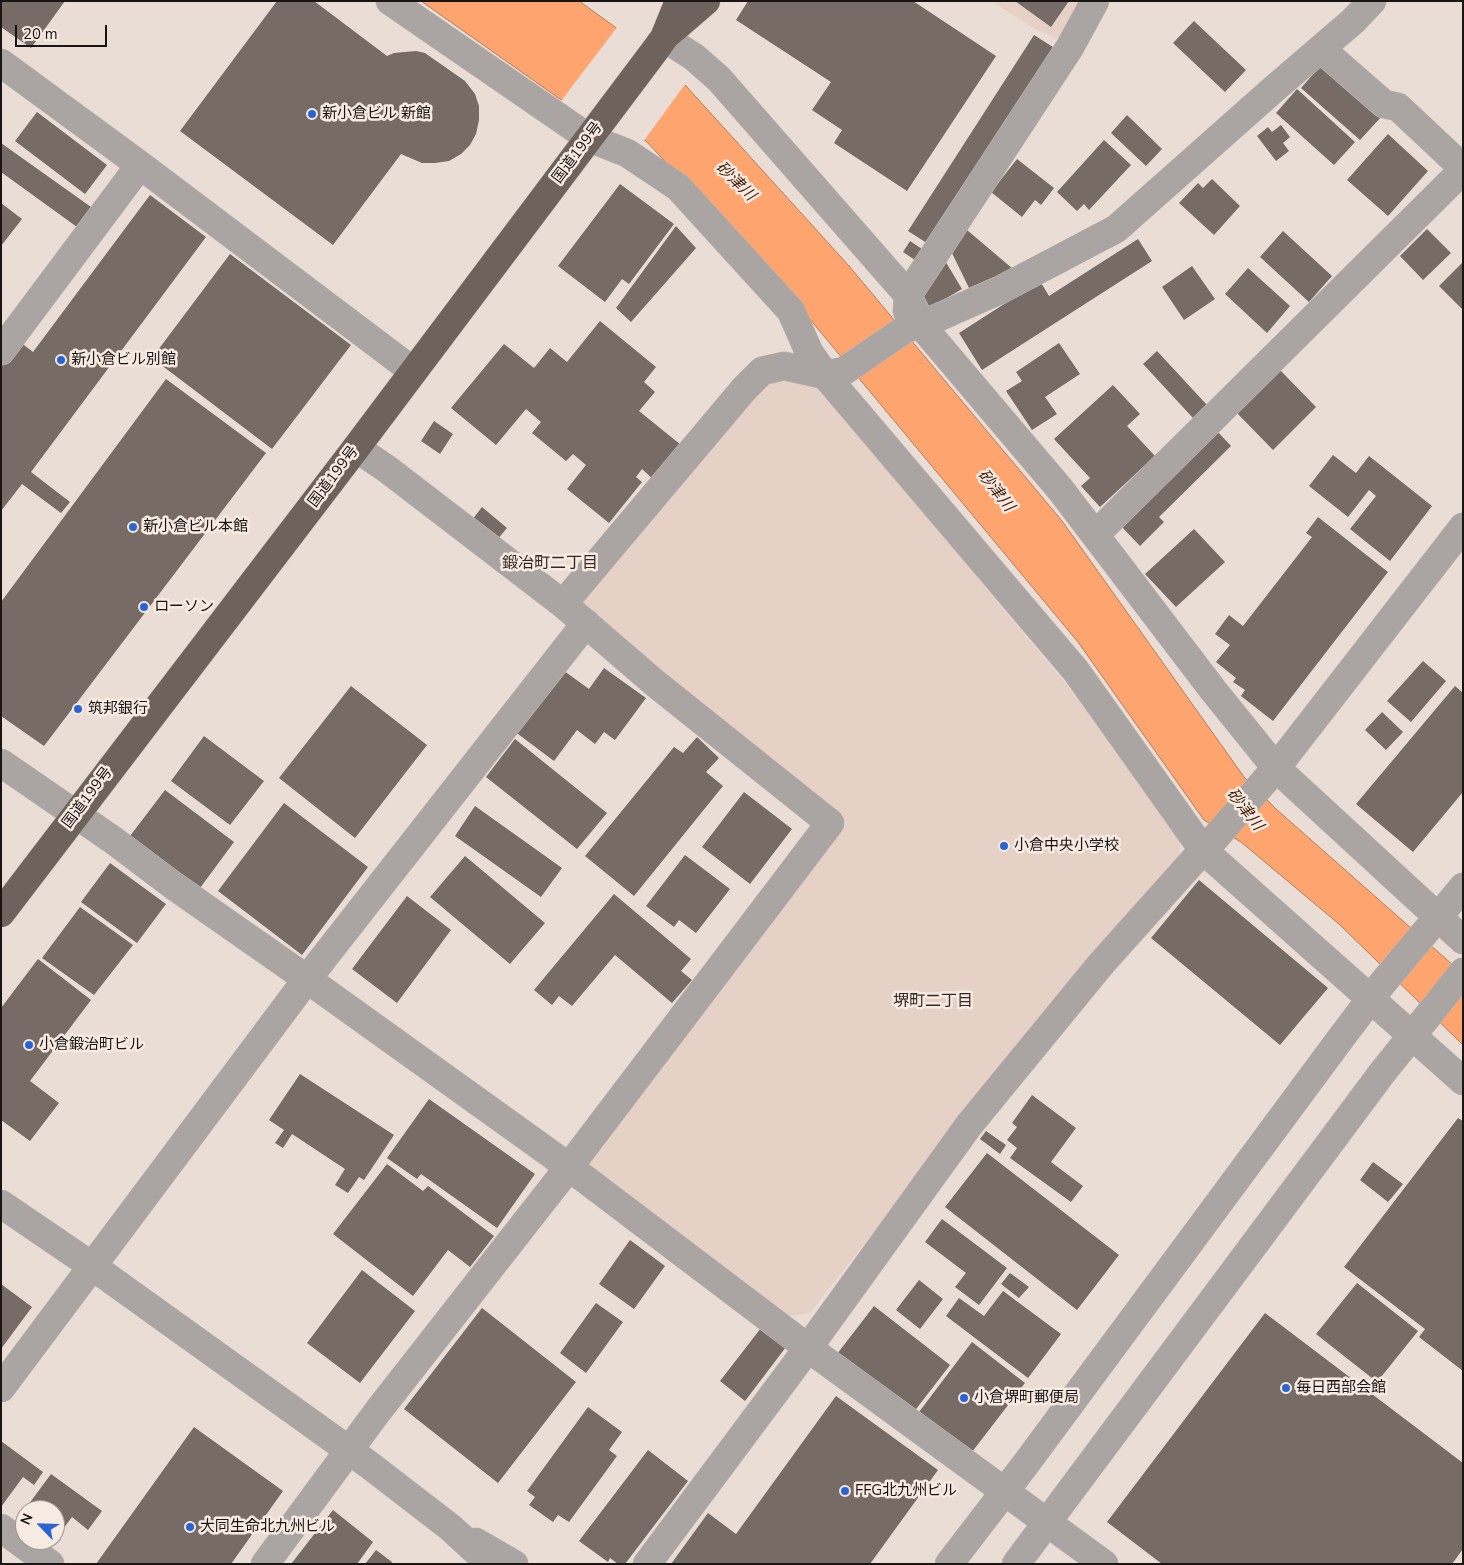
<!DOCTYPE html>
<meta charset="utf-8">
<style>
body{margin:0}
#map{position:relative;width:1464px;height:1565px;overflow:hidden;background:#eaddd6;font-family:"Nunito Sans",sans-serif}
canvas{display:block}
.frame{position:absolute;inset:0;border:2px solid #191512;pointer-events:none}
.north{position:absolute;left:15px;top:1500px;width:50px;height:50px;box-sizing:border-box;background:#f7eae3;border:1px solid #9e958f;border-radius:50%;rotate:294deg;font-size:14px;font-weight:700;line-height:20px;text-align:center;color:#191512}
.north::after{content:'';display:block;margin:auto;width:18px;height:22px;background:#2865d2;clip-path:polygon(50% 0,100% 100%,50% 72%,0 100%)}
.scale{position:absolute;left:15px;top:25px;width:92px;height:22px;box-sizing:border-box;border:2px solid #191512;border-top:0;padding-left:6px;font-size:15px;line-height:18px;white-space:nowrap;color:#191512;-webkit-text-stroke:4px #f7eae3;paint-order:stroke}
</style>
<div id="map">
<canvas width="1464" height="1565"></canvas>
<div class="frame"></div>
<div class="north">N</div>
<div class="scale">20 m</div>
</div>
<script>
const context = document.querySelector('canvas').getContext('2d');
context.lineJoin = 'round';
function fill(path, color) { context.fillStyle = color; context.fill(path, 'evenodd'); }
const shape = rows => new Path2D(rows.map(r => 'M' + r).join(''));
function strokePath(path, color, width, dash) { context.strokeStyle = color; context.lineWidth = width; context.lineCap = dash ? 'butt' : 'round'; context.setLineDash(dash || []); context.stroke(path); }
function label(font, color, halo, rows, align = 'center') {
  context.font = font + ' "Nunito Sans","Noto Sans JP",sans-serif'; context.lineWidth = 5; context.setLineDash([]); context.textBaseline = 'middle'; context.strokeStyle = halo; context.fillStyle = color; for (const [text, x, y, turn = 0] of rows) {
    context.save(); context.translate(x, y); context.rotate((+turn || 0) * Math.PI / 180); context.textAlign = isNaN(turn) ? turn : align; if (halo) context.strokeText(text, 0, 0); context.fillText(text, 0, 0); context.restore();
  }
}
fill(shape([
 [991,1,1085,1,1063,41,1035,29],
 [813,380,1070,689,1180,838,1180,854,1050,1008,810,1313,784,1317,591,1175,587,1157,846,822,576,603,760,383]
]), '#e5d1c6');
const water = shape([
 [421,1,579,1,615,27,686,86,849,266,1062,521,1244,777,1276,809,1463,974,1463,1045,1339,924,1241,842,1204,820,1078,642,784,288,646,141,560,99,421,1]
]);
fill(water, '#fda46f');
strokePath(water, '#b97953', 1);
fill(shape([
 [618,26,686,83,643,142,561,101]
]), '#eaddd6');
fill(shape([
 [1,1,65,1,31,48,1,27],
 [277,1,314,1,387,56,394,53,416,51,425,53,465,81,475,94,479,106,479,120,476,134,470,145,461,154,449,161,435,163,422,163,401,154,333,245,180,131],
 [748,1,913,1,996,56,907,191,834,143,842,130,812,110,831,82,736,20],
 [1015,1,1069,1,1051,27],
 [1194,21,1246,70,1225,92,1173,43],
 [1034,35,1056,49,930,245,908,231],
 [1322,64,1382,116,1360,140,1301,88],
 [1297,89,1355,142,1334,165,1276,113],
 [37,112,107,165,85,194,15,141],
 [1127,115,1162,149,1146,166,1111,133],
 [1281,125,1290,137,1283,143,1289,151,1276,161,1257,136,1268,127,1272,132],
 [1388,134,1428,171,1388,216,1347,180],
 [1104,140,1131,165,1089,210,1084,204,1077,211,1057,192],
 [1,143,91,207,77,227,1,172],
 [1017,159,1054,188,1041,205,1035,200,1022,217,991,192],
 [1212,179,1240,206,1214,235,1179,203,1198,183,1203,188],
 [620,184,674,224,629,284,622,279,605,302,558,266],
 [150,195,206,237,31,472,70,502,61,513,22,484,1,511,1,367,20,342,33,352],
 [1,203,22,219,1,246],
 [676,226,696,248,631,322,616,308],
 [1427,229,1451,253,1423,280,1400,256],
 [967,230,1013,269,969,288,951,251],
 [1283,231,1332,276,1309,302,1260,257],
 [1138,239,1152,261,982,370,959,333,1040,281,1049,296],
 [910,241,925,251,918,262,903,252],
 [230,254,351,345,272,449,152,358],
 [944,259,962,289,930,308,922,293],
 [1463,262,1463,310,1439,286],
 [1192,266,1215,299,1184,320,1162,287],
 [1248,268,1290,306,1267,333,1225,294],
 [600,321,656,367,644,382,655,392,639,411,681,445,654,480,642,469,636,477,642,482,609,523,567,489,586,465,573,454,566,461,532,433,541,422,526,409,496,445,451,408,504,344,534,368,550,348,567,362],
 [1059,343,1080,374,1045,397,1057,414,1032,430,1006,391,1022,381,1016,372],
 [1157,351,1207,405,1193,418,1143,364],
 [1280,370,1316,407,1273,450,1237,413],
 [166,379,266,453,44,746,1,716,1,602],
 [1113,385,1140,414,1127,426,1155,456,1100,507,1081,486,1090,478,1054,439],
 [434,421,453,434,440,454,421,441],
 [1217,431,1231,446,1159,517,1164,522,1140,546,1121,526],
 [1333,455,1356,473,1369,456,1432,506,1390,561,1350,529,1376,496,1369,490,1348,517,1309,486],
 [482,507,507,528,496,541,472,520],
 [1318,517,1388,572,1273,721,1241,696,1245,690,1233,682,1236,678,1216,662,1230,645,1215,634,1229,615,1243,626,1312,537,1306,533],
 [1194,529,1225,562,1176,607,1145,574],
 [1423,661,1446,681,1411,722,1387,701],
 [560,668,589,689,604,668,646,698,615,740,604,732,595,744,577,730,554,761,514,731],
 [351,686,427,745,355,838,279,778],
 [1455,686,1463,693,1463,792,1413,852,1356,804],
 [1382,712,1403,732,1386,750,1365,730],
 [204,736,264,781,230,825,171,781],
 [697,737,719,758,706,772,723,786,634,896,585,856,674,747,683,753],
 [515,739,607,813,577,849,486,777],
 [165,790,234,842,200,888,130,836],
 [744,792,792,829,750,884,702,847],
 [284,803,368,867,302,955,218,891],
 [475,806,562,868,541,897,455,836],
 [685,855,730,889,696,933,679,920,674,927,646,906],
 [465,856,545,923,510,964,430,897],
 [110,863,166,904,137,943,81,902],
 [1199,880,1328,988,1280,1045,1151,938],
 [614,894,691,959,681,971,692,980,672,1003,615,955,572,1006,559,996,552,1005,534,990],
 [407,896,451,930,397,1003,352,969],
 [80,907,133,945,94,995,42,958],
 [38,959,91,1000,30,1081,59,1103,30,1141,1,1120,1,1008],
 [300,1074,394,1135,364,1180,359,1177,348,1193,335,1185,345,1169,292,1134,283,1148,275,1143,284,1130,269,1120],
 [1032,1095,1076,1128,1051,1162,1083,1186,1071,1202,1010,1158,1017,1148,1007,1140,1017,1127,1012,1123],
 [429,1099,535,1174,497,1228,421,1174,417,1179,387,1158],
 [1458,1118,1463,1121,1463,1371,1419,1337,1425,1329,1344,1267],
 [986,1131,1006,1145,1000,1154,980,1139],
 [987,1153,1119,1255,1077,1310,945,1207],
 [1373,1162,1403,1184,1388,1202,1360,1180],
 [387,1164,423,1191,428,1186,494,1236,470,1267,448,1250,413,1296,333,1234],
 [942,1219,1007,1268,979,1305,955,1287,966,1273,925,1242],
 [630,1240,665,1266,634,1309,599,1284],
 [362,1270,415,1311,360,1383,307,1343],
 [1010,1273,1029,1287,1019,1298,1001,1284],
 [919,1280,943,1299,920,1329,896,1310],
 [1357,1283,1418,1331,1377,1382,1316,1334],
 [1,1284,32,1307,1,1349],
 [1003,1291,1061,1334,1028,1378,946,1316,959,1298,984,1316],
 [596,1303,623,1322,586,1373,560,1353],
 [874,1306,950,1365,913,1413,837,1354],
 [482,1308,576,1382,498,1483,404,1409],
 [1265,1313,1463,1463,1463,1549,1452,1564,1162,1564,1107,1522],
 [761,1328,786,1347,745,1401,720,1381],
 [972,1342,1025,1383,972,1452,919,1412],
 [836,1396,938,1470,870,1564,671,1564,708,1513,736,1534],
 [588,1407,622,1432,609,1450,617,1456,569,1522,558,1515,553,1522,529,1505,535,1497,527,1491],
 [194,1427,283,1491,231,1564,96,1564],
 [1,1441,43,1472,34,1485,23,1477,1,1507],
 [648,1450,688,1481,625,1564,618,1564,610,1558,608,1562,579,1541],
 [51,1474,102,1511,88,1530,72,1517,48,1549,36,1540,55,1540,55,1510,25,1510,25,1532,14,1524],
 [333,1510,373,1542,357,1564,291,1564],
 [376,1550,392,1562,391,1564,365,1564]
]), '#766b65');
const minor = shape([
 [390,1,589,138,627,153,678,187,791,311,809,352,825,375,1076,671,1203,850,1463,1081],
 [664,38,694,57,719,79,908,295,921,325,1060,489,1213,690,1276,768,1463,940],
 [1321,49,1384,104,1398,107,1463,168],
 [1,63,140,165,413,371],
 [907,311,908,295,1070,47,1095,1],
 [1,351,140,165],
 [1096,534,1463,170],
 [563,604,744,389,762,371,784,366,825,375,844,371,907,328,921,325,1000,290,1116,229,1275,88,1353,21,1372,1],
 [1,763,113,840,174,886,307,979,569,1167,808,1348,1104,1564],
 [1,1204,92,1266,368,1464,451,1528,490,1564],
 [1,1388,307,979,586,623],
 [1,1528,50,1564],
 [476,1542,514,1564],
 [265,1564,378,1411,569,1167,830,823,656,684,563,604,387,469,356,448],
 [647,1564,808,1348,969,1125,1101,964,1203,850,1216,837,1276,768,1463,527],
 [949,1564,1025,1465,1338,1042,1381,985,1463,887],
 [1016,1564,1382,1073,1463,972]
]);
const highway = shape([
 [669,33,706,1],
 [1,913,356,448,656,49,664,38,679,1]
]);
strokePath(minor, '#c4b9b3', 29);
strokePath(highway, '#c4b9b3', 29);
strokePath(minor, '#aaa5a2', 28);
strokePath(highway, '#6d625c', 28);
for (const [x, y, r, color] of [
 [312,114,5,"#2865d2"],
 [61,360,5,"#2865d2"],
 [133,527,5,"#2865d2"],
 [144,607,5,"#2865d2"],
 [78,709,5,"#2865d2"],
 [1004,846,5,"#2865d2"],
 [29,1045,5,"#2865d2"],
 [1286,1388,5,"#2865d2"],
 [964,1398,5,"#2865d2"],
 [845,1491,5,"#2865d2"],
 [190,1527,5,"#2865d2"]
]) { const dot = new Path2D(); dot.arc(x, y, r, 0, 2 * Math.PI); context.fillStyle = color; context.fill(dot); strokePath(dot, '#f7eae3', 2); }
label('15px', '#191512', '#f7eae3', [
 ["新小倉ビル 新館",322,114],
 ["新小倉ビル別館",71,360],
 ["新小倉ビル本館",143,527],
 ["ローソン",154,607],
 ["筑邦銀行",88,709],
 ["小倉中央小学校",1014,846],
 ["小倉鍛治町ビル",39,1045],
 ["毎日西部会館",1296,1388],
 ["小倉堺町郵便局",974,1398],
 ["FFG北九州ビル",855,1491],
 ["大同生命北九州ビル",200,1527]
], 'left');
label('15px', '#191512', '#f7eae3', [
 ["国道199号",578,153,-53],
 ["国道199号",334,477,-53],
 ["国道199号",88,798,-53]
]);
label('italic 16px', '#45230c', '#f7eae3', [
 ["砂津川",735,182,44],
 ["砂津川",995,491,52],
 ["砂津川",1244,810,52]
]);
label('16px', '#342a25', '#f7eae3', [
 ["鍛冶町二丁目",550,564],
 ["堺町二丁目",933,1002]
]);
</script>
